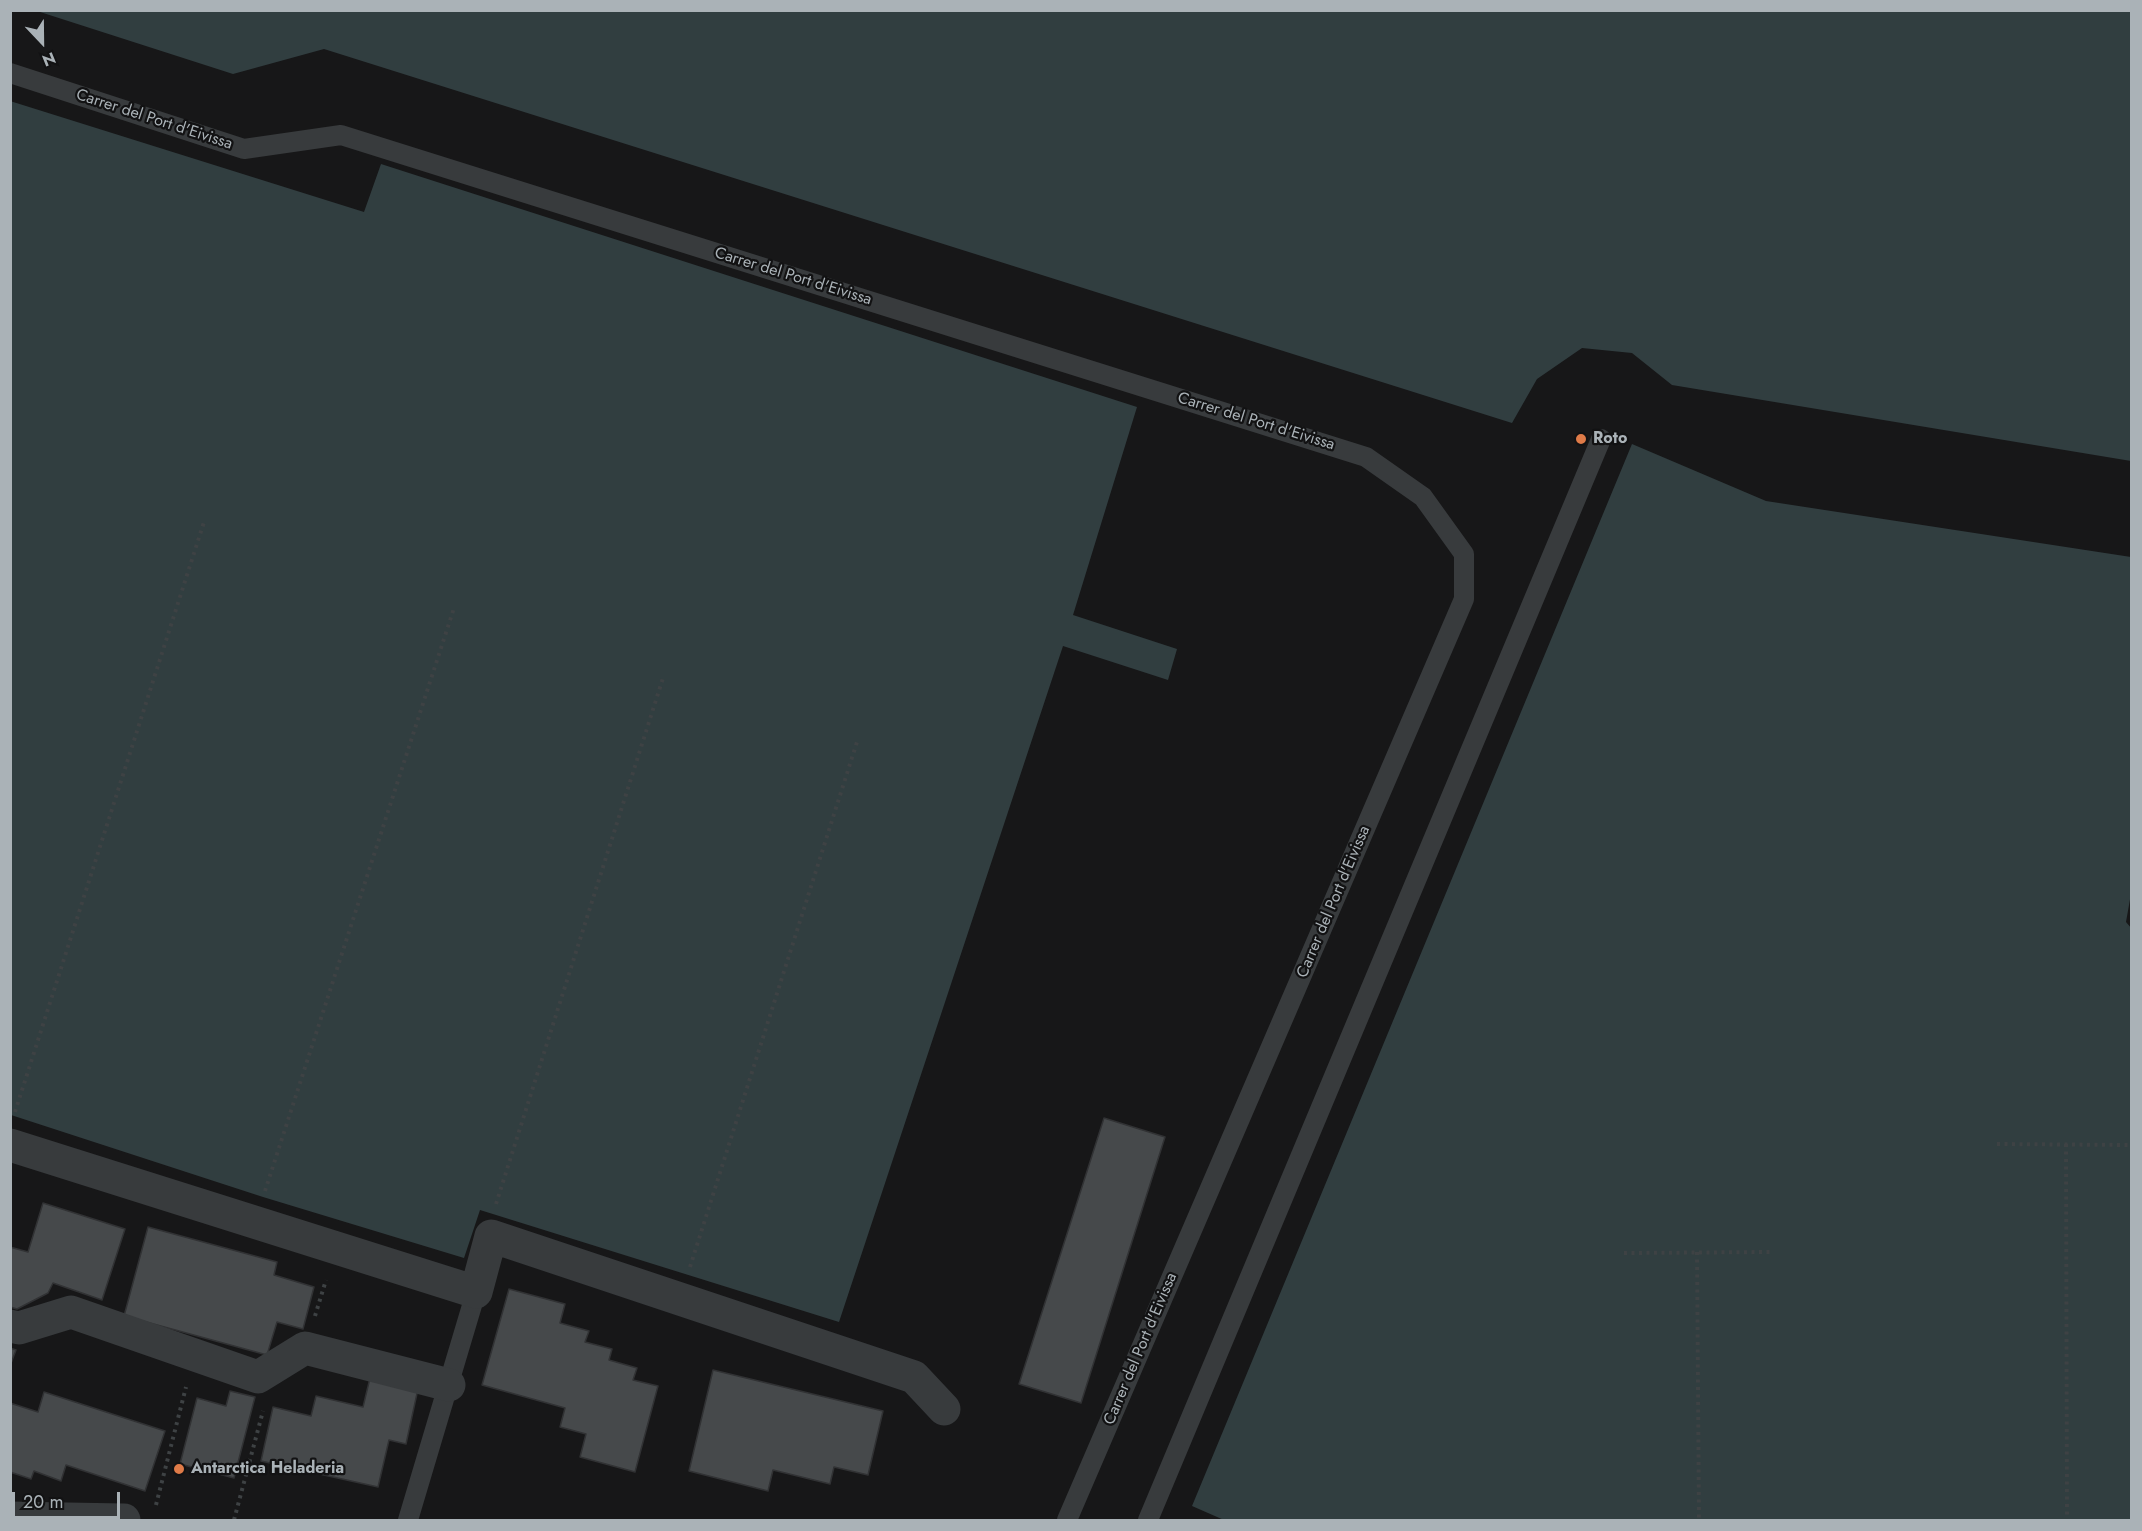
<!DOCTYPE html>
<style>
body{margin:0}
#map{position:relative;width:2142px;height:1531px;overflow:hidden;background:#171718;font-family:Jost,sans-serif}
canvas{display:block}
.frame{position:absolute;inset:0;border:12px solid #aab2b7;pointer-events:none}
.north{position:absolute;left:12px;top:12px;width:60px;height:60px;-webkit-text-stroke:4px #121213;paint-order:stroke;rotate:158deg;font-size:16px;font-weight:700;line-height:24px;text-align:center;color:#aab2b7}
.north::after{content:'';display:block;margin:auto;width:21px;height:27px;background:#aab2b7;clip-path:polygon(50% 0,100% 100%,50% 72%,0 100%)}
.scale{position:absolute;left:12px;top:1492px;width:108px;height:27px;box-sizing:border-box;border:3px solid #aab2b7;border-top:0;padding-left:8px;font-size:18px;line-height:21px;white-space:nowrap;color:#aab2b7;-webkit-text-stroke:4px #121213;paint-order:stroke}
</style>
<div id="map">
<canvas width="2142" height="1531"></canvas>
<div class="frame"></div>
<div class="north">N</div>
<div class="scale">20 m</div>
</div>
<script>
const context = document.querySelector('canvas').getContext('2d');
context.lineJoin = 'round';
function fill(path, color) { context.fillStyle = color; context.fill(path, 'evenodd'); }
const shape = rows => new Path2D(rows.map(r => 'M' + r).join(''));
function strokePath(path, color, width, dash) { context.strokeStyle = color; context.lineWidth = width; context.lineCap = dash ? 'butt' : 'round'; context.setLineDash(dash || []); context.stroke(path); }
function label(font, color, halo, rows, align = 'center') {
  context.font = font + ' Jost,sans-serif'; context.lineWidth = 4.5; context.setLineDash([]); context.textBaseline = 'middle'; context.strokeStyle = halo; context.fillStyle = color; for (const [text, x, y, turn = 0] of rows) {
    context.save(); context.translate(x, y); context.rotate((+turn || 0) * Math.PI / 180); context.textAlign = isNaN(turn) ? turn : align; if (halo) context.strokeText(text, 0, 0); context.fillText(text, 0, 0); context.restore();
  }
}
fill(shape([
 [37,11,2131,11,2131,461,1672,385,1632,353,1582,348,1537,379,1512,423,324,49,233,74],
 [10,101,364,212,381,164,1137,407,1073,615,1177,649,1168,680,1063,646,839,1322,480,1210,464,1258,263,1197,11,1115],
 [1632,444,1766,501,2131,557,2132,888,2126,922,2132,929,2131,1520,1224,1520,1192,1506]
]), '#313e40');
strokePath(shape([
 [2130,10,2132,11]
]), '#85a9ae', 1.5, [8, 6]);
const building = shape([
 [1104,1118,1165,1137,1081,1403,1019,1384,1104,1118],
 [43,1203,125,1229,102,1300,53,1283,48,1293,17,1309,10,1307,10,1247,28,1252,43,1203],
 [148,1227,277,1262,274,1275,314,1287,303,1329,277,1322,267,1355,124,1316,148,1227],
 [509,1289,565,1304,560,1323,589,1331,585,1342,612,1349,609,1360,637,1368,633,1380,658,1386,635,1472,580,1457,586,1434,560,1427,565,1408,482,1385,509,1289],
 [10,1348,16,1350,10,1366,10,1348],
 [713,1370,883,1411,868,1475,834,1467,830,1484,773,1470,768,1491,689,1471,713,1370],
 [370,1378,418,1389,406,1444,389,1440,378,1487,261,1461,273,1407,311,1416,316,1396,363,1407,370,1378],
 [230,1391,255,1397,234,1478,180,1464,197,1398,226,1406,230,1391],
 [44,1392,165,1431,145,1491,66,1465,61,1481,34,1471,31,1479,10,1472,10,1403,38,1412,44,1392]
]);
fill(building, '#46494b');
strokePath(building, '#313234', 1.5);
strokePath(shape([
 [15,1112,204,522],
 [1997,1144,2132,1145],
 [2066,1144,2067,1520],
 [265,1191,454,608],
 [496,1204,663,678],
 [1697,1252,1699,1520],
 [1624,1253,1773,1252],
 [690,1267,857,742],
 [315,1316,326,1280],
 [156,1505,186,1387],
 [234,1520,263,1411]
]), '#3e4244', 4, [3, 4.5]);
strokePath(shape([
 [10,73,244,149,341,135,1366,457,1423,497,1464,554,1464,599,1067,1520],
 [408,1520,476,1292],
 [1148,1520,1601,439]
]), '#383b3d', 20);
strokePath(shape([
 [10,1145,476,1292,491,1236,914,1377,944,1409],
 [10,1326,19,1328,71,1312,258,1377,305,1348,449,1385],
 [10,1518,124,1520]
]), '#383b3d', 33);
for (const [x, y, r, color] of [
 [1581,439,6,"#df7b48"],
 [179,1469,6,"#df7b48"]
]) { const dot = new Path2D(); dot.arc(x, y, r, 0, 2 * Math.PI); context.fillStyle = color; context.fill(dot); strokePath(dot, '#121213', 2); }
label('16px', '#aab2b7', '#121213', [
 ["Carrer del Port d'Eivissa",154,120,18],
 ["Carrer del Port d'Eivissa",793,277,17],
 ["Carrer del Port d'Eivissa",1256,422,17],
 ["Carrer del Port d'Eivissa",1334,902,-67],
 ["Carrer del Port d'Eivissa",1141,1349,-67]
]);
label('bold 16px', '#aab2b7', '#121213', [
 ["Roto",1593,439],
 ["Antarctica Heladeria",191,1469]
], 'left');
</script>
